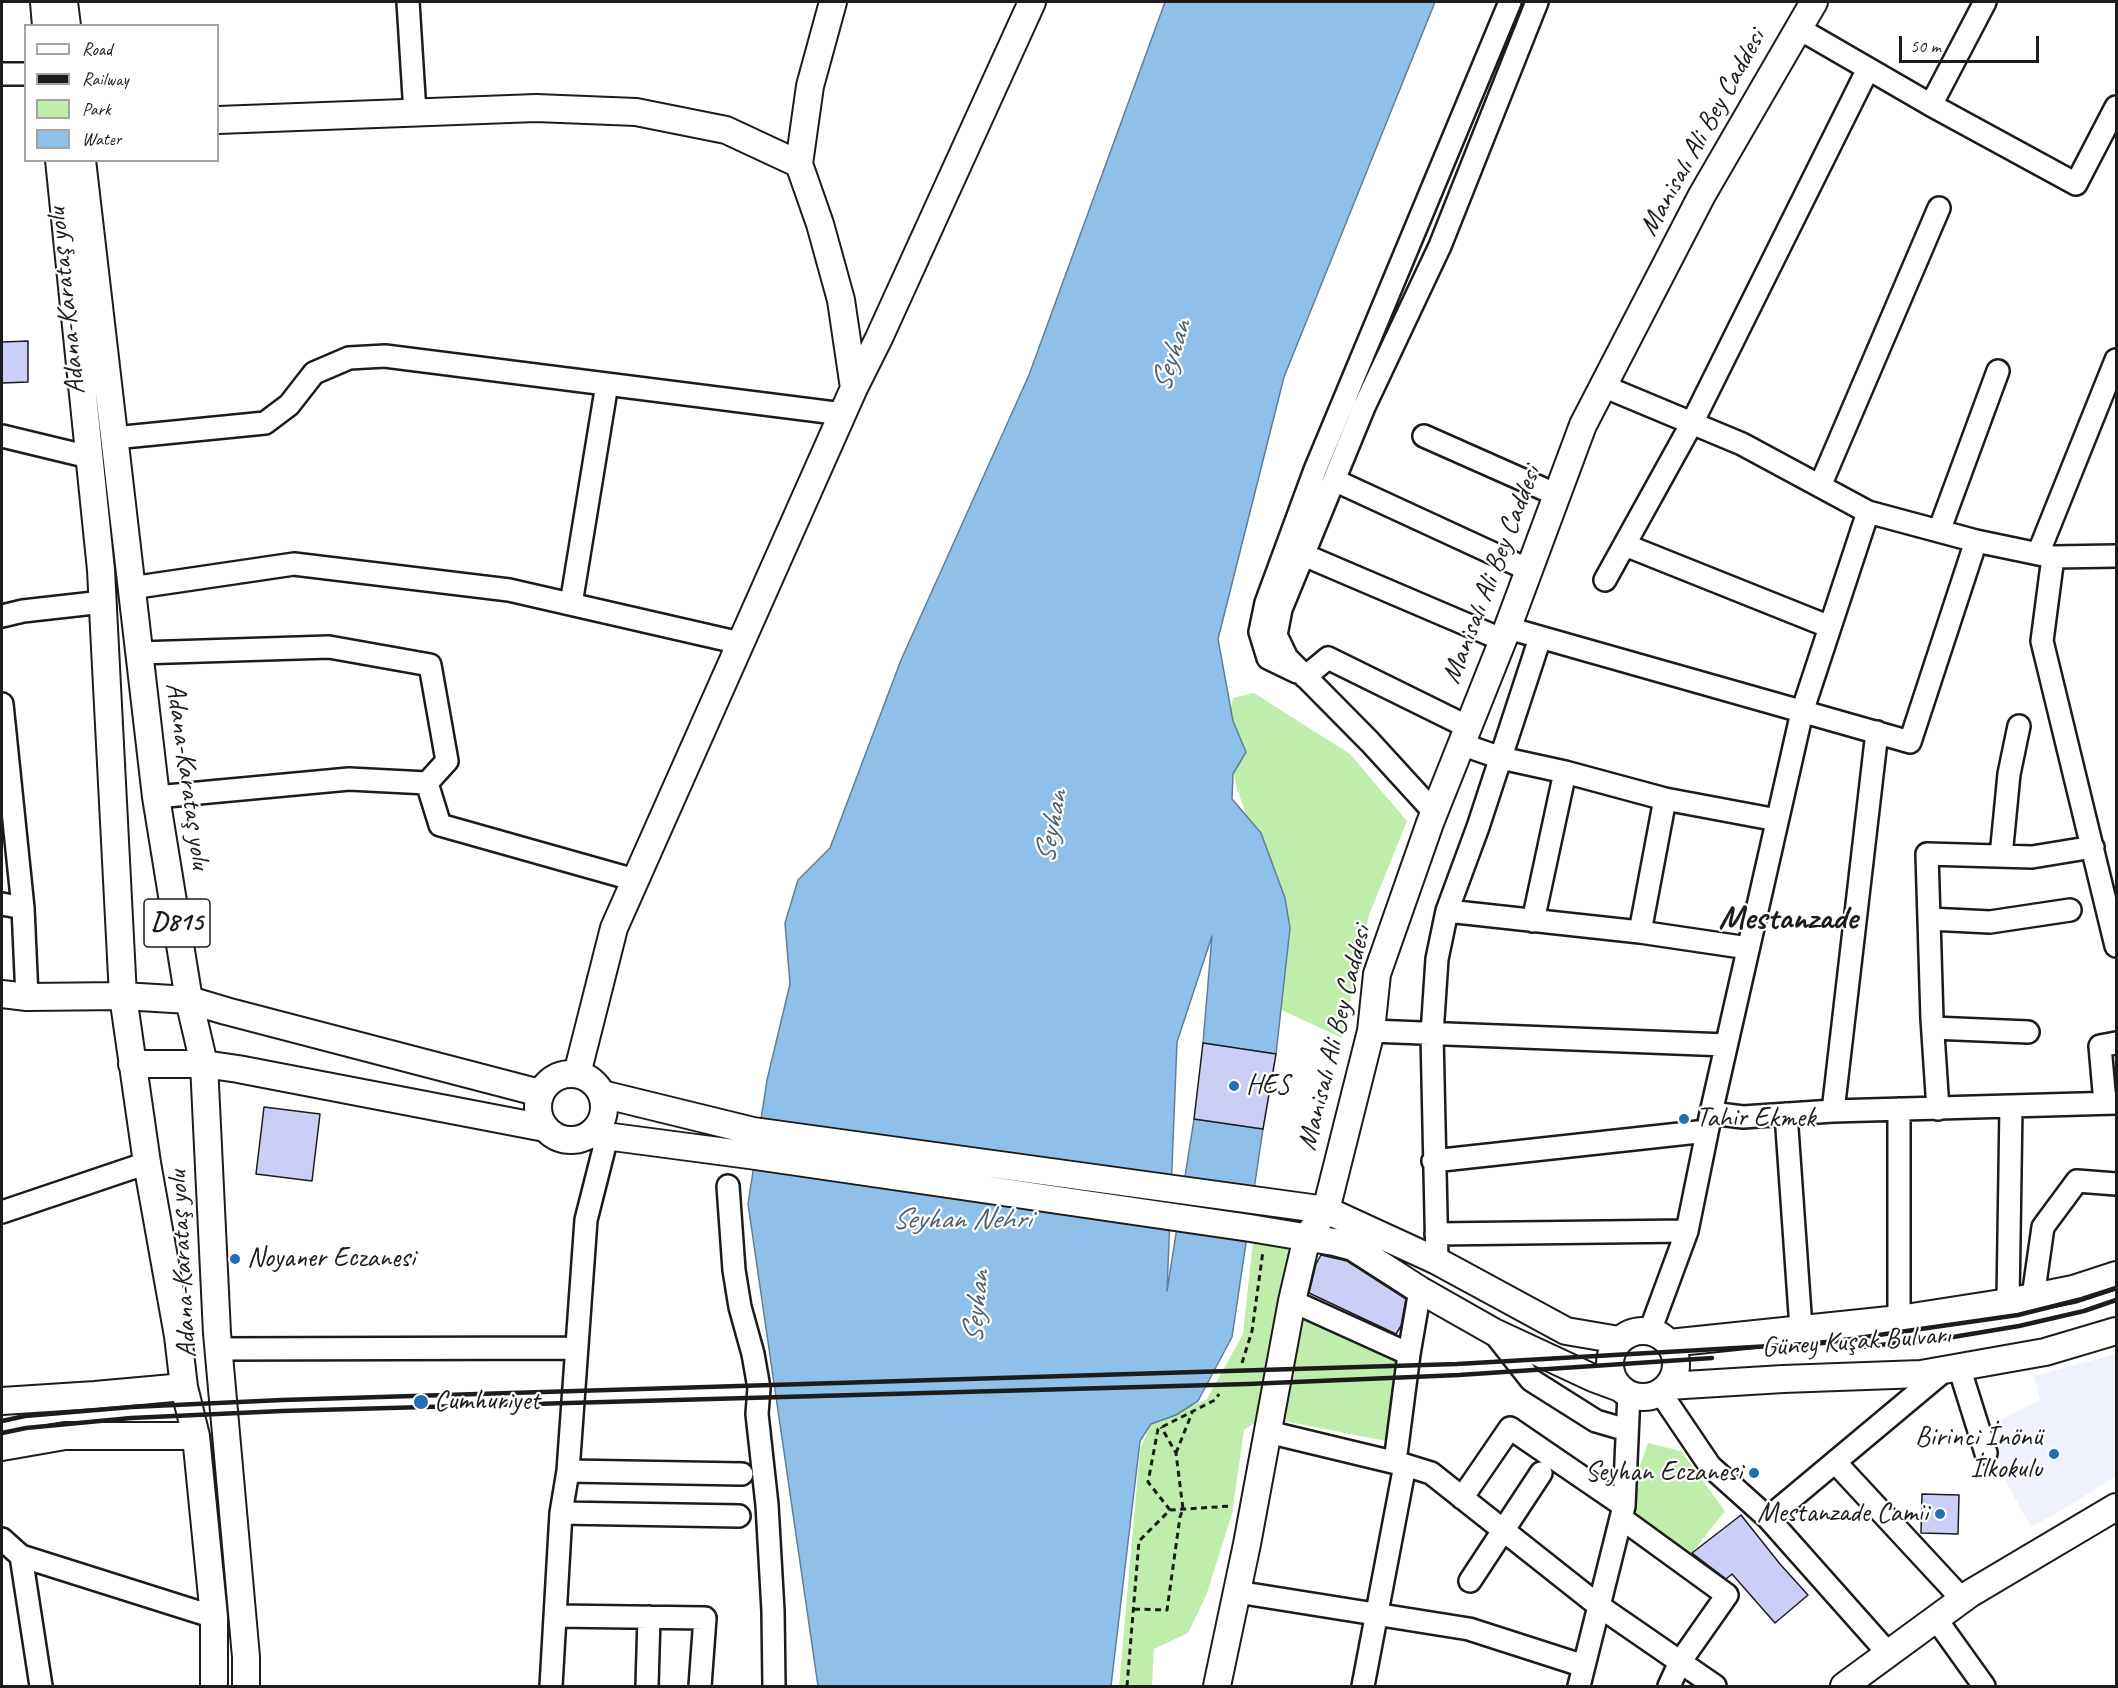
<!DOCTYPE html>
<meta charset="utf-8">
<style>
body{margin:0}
#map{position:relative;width:2118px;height:1688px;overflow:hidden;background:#fff;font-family:Caveat,sans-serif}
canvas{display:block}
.frame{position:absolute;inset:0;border:3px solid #1c1c1c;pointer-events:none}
.legend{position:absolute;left:24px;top:24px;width:195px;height:138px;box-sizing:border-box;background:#fff;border:2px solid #a4a4a4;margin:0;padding:8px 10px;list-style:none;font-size:18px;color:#1c1c1c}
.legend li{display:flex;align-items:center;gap:12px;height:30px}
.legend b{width:30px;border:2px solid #a4a4a4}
.scale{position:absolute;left:1899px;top:36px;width:140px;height:27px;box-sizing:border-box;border:3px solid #1c1c1c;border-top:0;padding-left:8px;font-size:18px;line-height:21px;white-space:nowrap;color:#1c1c1c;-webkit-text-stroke:4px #fff;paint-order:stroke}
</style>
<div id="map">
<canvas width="2118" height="1688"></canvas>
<div class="frame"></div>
<ul class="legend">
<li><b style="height:8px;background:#fff"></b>Road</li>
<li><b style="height:8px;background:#1c1c1c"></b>Railway</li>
<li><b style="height:16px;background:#c0edab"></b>Park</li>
<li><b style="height:16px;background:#8ec0ea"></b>Water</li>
</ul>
<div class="scale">50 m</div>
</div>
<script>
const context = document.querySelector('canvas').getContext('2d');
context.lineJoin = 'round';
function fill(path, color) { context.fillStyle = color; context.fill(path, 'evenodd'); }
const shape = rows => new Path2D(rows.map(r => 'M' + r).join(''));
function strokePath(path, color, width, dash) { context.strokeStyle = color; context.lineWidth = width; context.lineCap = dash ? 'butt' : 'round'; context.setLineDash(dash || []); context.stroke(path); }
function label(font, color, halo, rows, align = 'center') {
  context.font = font + ' Caveat,sans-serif'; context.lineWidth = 4.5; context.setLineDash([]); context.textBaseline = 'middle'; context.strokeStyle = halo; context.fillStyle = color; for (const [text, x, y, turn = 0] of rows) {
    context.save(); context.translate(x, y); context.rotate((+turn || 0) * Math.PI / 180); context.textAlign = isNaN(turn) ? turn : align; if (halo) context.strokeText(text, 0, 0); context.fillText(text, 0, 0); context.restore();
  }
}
fill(shape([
 [2116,1354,2116,1476,2064,1509,2031,1527,1978,1431,2040,1400,2034,1376]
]), '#eff1fd');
fill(shape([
 [1254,693,1350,754,1407,821,1369,915,1342,1038,1277,1008,1280,940,1274,866,1248,821,1236,785,1227,725,1233,698],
 [1253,1240,1292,1250,1271,1394,1256,1422,1244,1430,1232,1514,1206,1596,1188,1633,1154,1649,1152,1686,1119,1686,1140,1449,1151,1424,1207,1399,1243,1334],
 [1303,1317,1406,1348,1396,1443,1274,1419],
 [1648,1443,1681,1451,1725,1511,1686,1560,1622,1516]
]), '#c0edab');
const water = shape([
 [1165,2,1435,2,1284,377,1218,639,1233,721,1246,752,1233,774,1232,799,1261,833,1285,898,1290,928,1276,1054,1203,1043,1212,936,1177,1042,1167,1291,1194,1119,1263,1129,1232,1337,1198,1401,1176,1415,1151,1424,1140,1441,1111,1686,818,1686,748,1204,767,1080,790,984,785,923,798,880,830,848,901,660,1029,375,1165,2]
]);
fill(water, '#8ec0ea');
strokePath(water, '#607e98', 1.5);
const building = shape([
 [28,341,28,382,2,383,2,342,28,341],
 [1203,1043,1276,1054,1263,1129,1194,1119,1203,1043],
 [264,1107,320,1114,312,1181,256,1174,264,1107],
 [1321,1255,1347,1261,1406,1299,1401,1326,1396,1334,1309,1293,1316,1264,1321,1255],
 [1922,1494,1959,1495,1958,1534,1921,1533,1922,1494],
 [1741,1515,1780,1564,1808,1595,1775,1623,1732,1574,1726,1579,1692,1553,1741,1515]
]);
fill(building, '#cbcff7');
strokePath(building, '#1c1c1c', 1.5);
const minor = shape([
 [408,2,415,113],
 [1798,28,1931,105,2076,184,2116,107],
 [2,74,26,74],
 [1931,105,1985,2],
 [1603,386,1742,444,1868,512,1976,541,2053,557,2116,556],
 [2,436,89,457],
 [1424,436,1557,495],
 [114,438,265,423,289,405,314,373,349,358,385,356,843,414],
 [1334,480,1529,570],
 [1820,486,1939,208],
 [1939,531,1998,371],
 [1625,545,1830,627],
 [2038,554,2116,360],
 [1304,555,1503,640],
 [2053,557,2042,641,2116,946],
 [1605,580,1692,423,1868,69],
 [131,588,294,564,509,590,740,643],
 [571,604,607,384],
 [2,616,23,611,103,602],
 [1508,628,1910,742,1976,541],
 [139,653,329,647,430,665,447,761,427,783],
 [1297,672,1268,658,1260,632,1266,603,1315,470,1510,2],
 [1305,677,1328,658,1468,727],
 [2,704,23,908,27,997],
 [1461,744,1501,758,1565,772,1665,799,1777,820],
 [156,797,349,779,427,783,440,825,635,880],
 [1434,812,1370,742,1287,658,1276,635,1281,609,1334,480,1364,407,1440,246,1537,2],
 [2001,856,2009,774,2019,726],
 [2,904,23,908],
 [1447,911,1640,932,1748,948],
 [1929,919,1990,922,2070,910],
 [1533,921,1565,772],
 [1640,932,1665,799],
 [1933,1028,2028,1032],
 [1371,1031,1726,1045],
 [2105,1103,2100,1046,2116,1043],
 [1899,1109,1899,1319],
 [1938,1109,1932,1019,1927,854,2032,857,2093,847],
 [1833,1111,1877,732],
 [1711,1113,1743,1117,1833,1111,2116,1103],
 [1786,1114,1801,1328],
 [1433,1161,1707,1131],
 [728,1186,734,1270,740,1307,753,1354,759,1388,757,1414,767,1505,773,1611,774,1686],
 [2,1212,147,1163],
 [1436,1234,1687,1231],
 [1437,1261,1432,1034,1437,959,1447,911,1478,827,1540,638],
 [2033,1297,2043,1227,2077,1181,2116,1184],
 [1292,1301,1409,1354],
 [2008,1302,2011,1106],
 [1650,1331,1687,1231,1711,1113,1802,712,1868,512],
 [1494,1333,1531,1380,1596,1421,1627,1430],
 [218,1349,577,1348],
 [1959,1367,1986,1453],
 [1660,1392,1710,1466,1768,1518,1888,1653],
 [1268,1432,1405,1465,1363,1686],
 [1395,1462,1409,1354,1420,1290],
 [1835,1462,1962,1599],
 [1405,1465,1431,1473,1599,1606,1715,1686],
 [568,1471,742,1474],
 [1462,1498,1510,1428,1624,1506],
 [561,1513,739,1516],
 [1621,1518,1727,1595,1680,1662,1669,1686],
 [1768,1518,1945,1370],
 [2,1539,21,1556,214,1617],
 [21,1556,41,1686],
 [1470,1581,1541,1473],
 [1237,1592,1469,1629,1584,1666],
 [555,1616,705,1618,700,1686],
 [1936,1619,1984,1686],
 [551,1686,561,1513,568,1471,586,1220,607,1137],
 [647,1686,649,1617],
 [1579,1686,1624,1506,1629,1394]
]);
const major = shape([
 [44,2,46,26],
 [64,2,67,26],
 [218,120,536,108,636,112,726,130,799,164],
 [59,160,101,570,123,996,147,1163,178,1336,184,1387,196,1436,214,1617,214,1686],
 [82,160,156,797,189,1000,204,1064,217,1333,246,1657,246,1686],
 [854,388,879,338,1032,2],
 [2,994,27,997,123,996,189,1000,226,1011,540,1093],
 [132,1064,204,1064,238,1069,545,1128],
 '538 1107a33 33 0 1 1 66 0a33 33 0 1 1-66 0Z',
 [577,1074,614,928,854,388,841,300,820,224,799,164,810,86,833,2],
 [602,1094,753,1131,1326,1210,1437,1261,1566,1331,1619,1340],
 [590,1134,749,1155,1250,1228,1334,1242,1353,1247,1420,1290,1494,1332,1593,1378,1620,1388],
 '1610 1364a33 33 0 1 1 66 0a33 33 0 1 1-66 0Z',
 [1669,1343,1899,1319,2008,1302,2073,1289,2116,1275],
 [1668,1386,1783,1379,1921,1374,2045,1352,2116,1331],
 [2,1401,95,1395,184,1387],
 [2,1447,65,1436,196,1436],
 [1217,1686,1247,1544,1292,1301,1307,1237,1326,1210,1371,1031,1377,974,1430,823,1503,640,1583,425,1702,195,1814,2],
 [1844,1686,1971,1593,2116,1507]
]);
strokePath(minor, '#1c1c1c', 26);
strokePath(major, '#1c1c1c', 30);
strokePath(shape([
 [1242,1363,1252,1331,1263,1251],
 [1176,1453,1192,1413],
 [1170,1510,1148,1482,1158,1429,1215,1400,1219,1394],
 [1134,1609,1167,1610,1180,1517,1183,1509,1176,1453,1161,1427],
 [1127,1686,1139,1541,1170,1510,1231,1506]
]), '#1c1c1c', 3, [6, 4.5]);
strokePath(minor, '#fff', 21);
strokePath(major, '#fff', 26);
strokePath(shape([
 [1841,1349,1947,1338,2019,1326,2084,1311,2116,1300],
 [2,1421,25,1416,132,1407,282,1400,1457,1364,1823,1343,2018,1315,2082,1299,2116,1288],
 [2,1433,26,1428,131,1418,282,1411,1248,1384,1459,1375,1712,1358]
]), '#1c1c1c', 4.5);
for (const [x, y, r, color] of [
 [1234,1086,6,"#1f6fb2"],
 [1684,1119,6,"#1f6fb2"],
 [235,1259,6,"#1f6fb2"],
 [421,1402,8,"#1f6fb2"],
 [2054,1454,6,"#1f6fb2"],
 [1754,1473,6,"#1f6fb2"],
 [1940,1514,6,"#1f6fb2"]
]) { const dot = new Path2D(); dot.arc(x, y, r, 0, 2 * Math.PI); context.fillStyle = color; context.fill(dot); strokePath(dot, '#fff', 2); }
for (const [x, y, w] of [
 [177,923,66]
]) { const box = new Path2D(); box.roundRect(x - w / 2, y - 24, w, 48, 4.5); context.fillStyle = '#fff'; context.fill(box); strokePath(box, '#1c1c1c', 1.5); }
label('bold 27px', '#1c1c1c', null, [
 ["D815",177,923]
]);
label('28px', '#1c1c1c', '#fff', [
 ["Manisalı Ali Bey Caddesi",1703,133,-61],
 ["Adana-Karataş yolu",67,301,-96],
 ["Manisalı Ali Bey Caddesi",1492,575,-69],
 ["Adana-Karataş yolu",187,776,82],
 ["Manisalı Ali Bey Caddesi",1335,1038,-76],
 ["Adana-Karataş yolu",183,1264,-93],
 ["Güney Kuşak Bulvarı",1856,1342,-4]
]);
label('28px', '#1c1c1c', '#fff', [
 ["HES",1246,1086],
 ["Tahir Ekmek",1696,1119],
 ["Noyaner Eczanesi",247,1259],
 ["Cumhuriyet",434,1402],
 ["Birinci İnönü",2042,1438,"right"],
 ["İlkokulu",2042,1470,"right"],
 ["Seyhan Eczanesi",1742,1473,"right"],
 ["Mestanzade Camii",1928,1514,"right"]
], 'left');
label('italic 30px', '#4a5e6e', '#fff', [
 ["Seyhan",1172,356,-72],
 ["Seyhan",1052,827,-79],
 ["Seyhan Nehri",961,1220],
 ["Seyhan",977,1307,-84]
]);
label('bold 34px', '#1c1c1c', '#fff', [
 ["Mestanzade",1788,919]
]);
</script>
